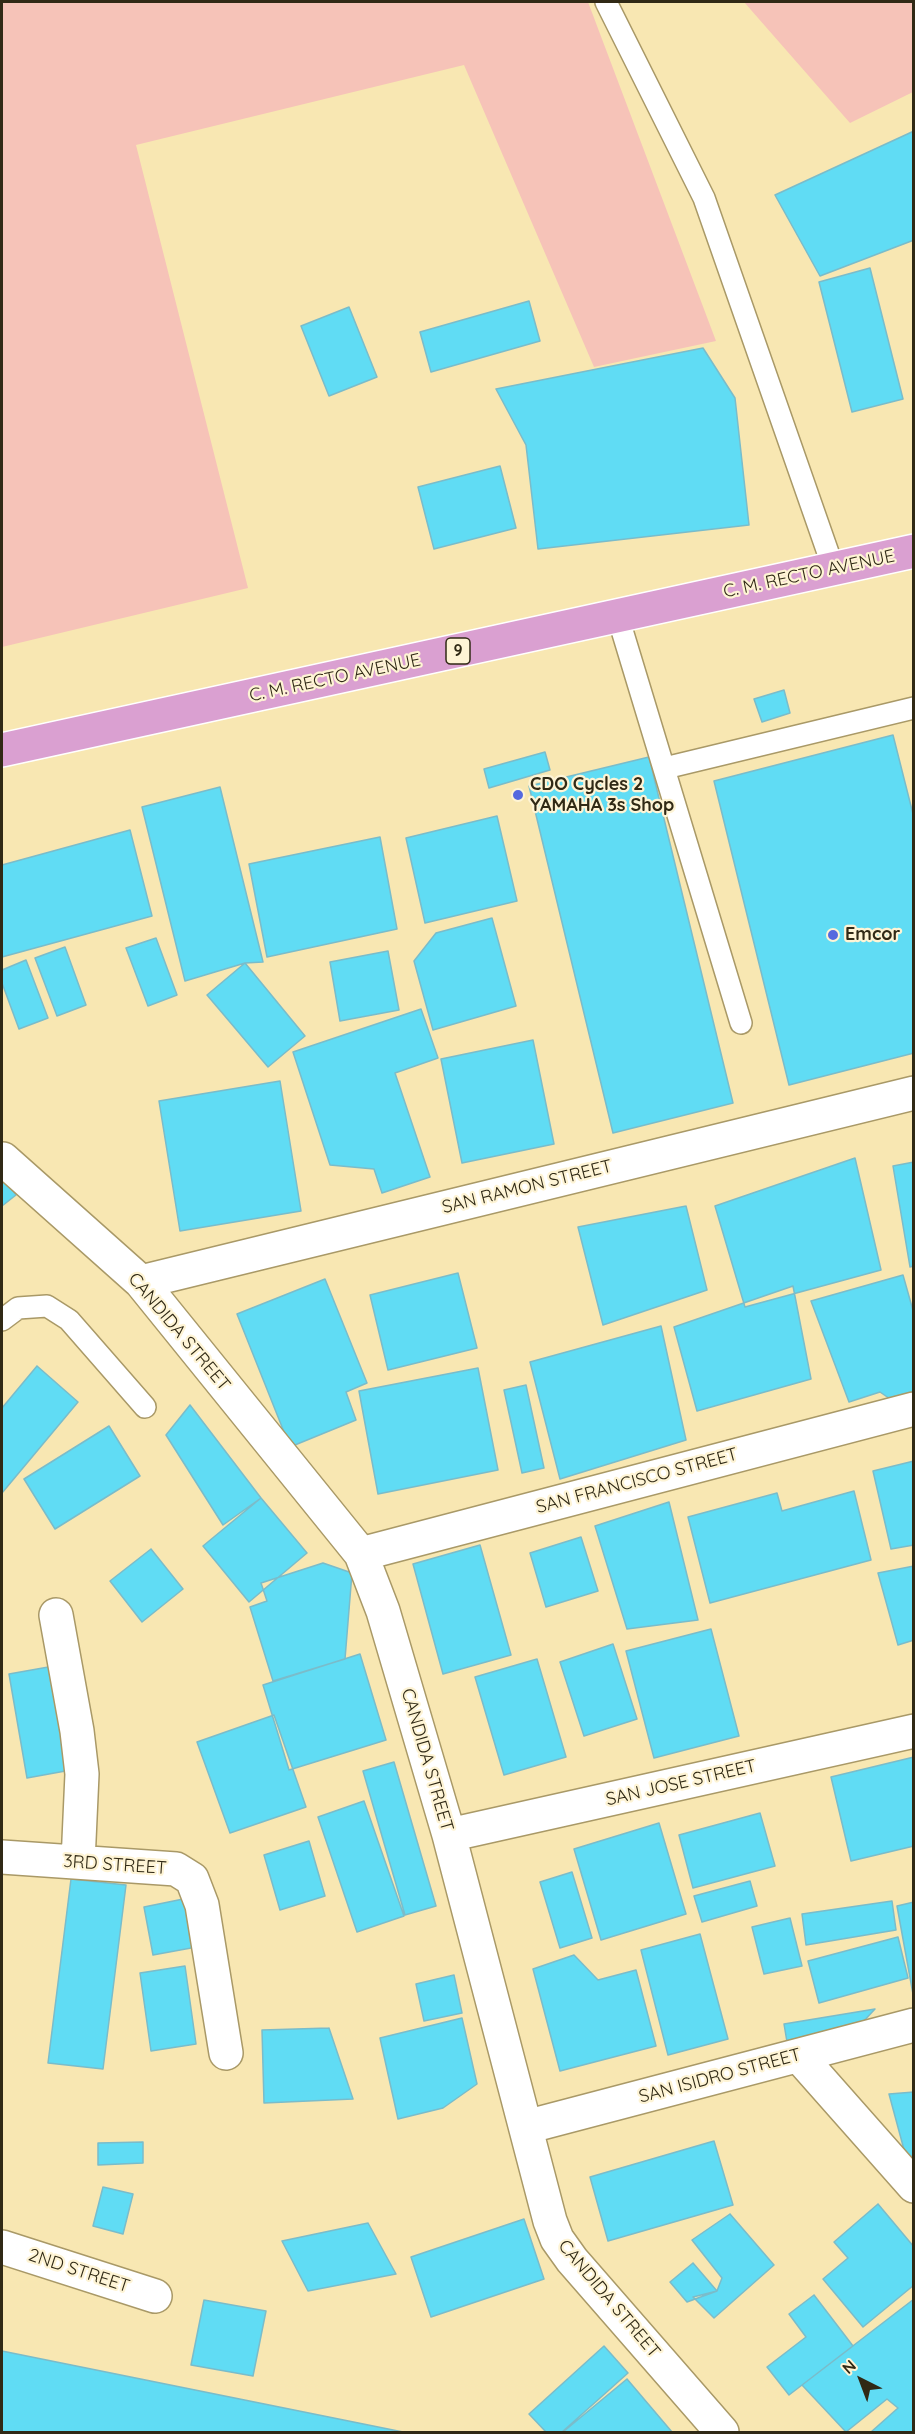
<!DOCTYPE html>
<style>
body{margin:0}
#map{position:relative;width:915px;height:2434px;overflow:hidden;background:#f8e7b2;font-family:Quicksand,sans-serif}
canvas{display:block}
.frame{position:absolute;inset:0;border:3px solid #302915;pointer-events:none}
.north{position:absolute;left:831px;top:2350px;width:60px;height:60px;-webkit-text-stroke:4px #fef4d5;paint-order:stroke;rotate:318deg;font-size:16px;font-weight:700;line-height:24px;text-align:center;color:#302915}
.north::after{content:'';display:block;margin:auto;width:21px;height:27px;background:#302915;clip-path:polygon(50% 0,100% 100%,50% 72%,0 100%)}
</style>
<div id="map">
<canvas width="915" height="2434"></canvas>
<div class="frame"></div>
<div class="north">N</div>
</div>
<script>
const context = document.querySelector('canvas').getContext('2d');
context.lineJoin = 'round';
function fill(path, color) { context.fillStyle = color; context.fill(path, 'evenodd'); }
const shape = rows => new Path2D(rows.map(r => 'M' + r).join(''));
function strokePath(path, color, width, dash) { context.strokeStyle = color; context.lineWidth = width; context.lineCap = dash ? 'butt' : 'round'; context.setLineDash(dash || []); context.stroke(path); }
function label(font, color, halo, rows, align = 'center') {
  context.font = font + ' Quicksand,sans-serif'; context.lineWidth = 4.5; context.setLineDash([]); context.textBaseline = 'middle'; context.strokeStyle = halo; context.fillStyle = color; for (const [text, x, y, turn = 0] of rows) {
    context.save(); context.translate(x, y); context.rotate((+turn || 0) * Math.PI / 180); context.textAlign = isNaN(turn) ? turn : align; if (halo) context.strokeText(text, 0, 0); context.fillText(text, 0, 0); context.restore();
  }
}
fill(shape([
 [2,2,588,2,716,341,594,367,464,65,136,145,248,588,2,647],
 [744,2,913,2,913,92,850,123]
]), '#f6c3b8');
const building = shape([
 [914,131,914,240,820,276,775,195,914,131],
 [870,268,903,399,852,412,819,282,870,268],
 [529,301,540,341,431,372,420,332,529,301],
 [349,307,377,377,329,396,301,326,349,307],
 [703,348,735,398,749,525,538,549,526,445,496,389,703,348],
 [500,466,516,528,434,549,418,487,500,466],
 [784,690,790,713,762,722,754,699,784,690],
 [893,735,914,818,914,1053,789,1085,714,781,893,735],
 [545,752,550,770,489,788,484,769,545,752],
 [649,757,733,1103,613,1133,529,786,649,757],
 [220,787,263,962,245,963,185,981,142,807,220,787],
 [497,816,517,901,425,923,406,838,497,816],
 [130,830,152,916,2,957,2,865,130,830],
 [380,837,397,929,267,957,249,864,380,837],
 [492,918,516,1006,433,1030,414,961,436,933,492,918],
 [156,938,177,995,148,1006,126,948,156,938],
 [65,947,86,1005,57,1016,35,958,65,947],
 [388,951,399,1010,340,1021,330,962,388,951],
 [26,960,48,1018,19,1029,2,983,2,970,26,960],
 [245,963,305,1036,268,1067,207,995,245,963],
 [421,1009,438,1058,395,1073,430,1177,382,1193,374,1169,330,1165,293,1052,421,1009],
 [533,1040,554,1144,462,1163,441,1059,533,1040],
 [280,1081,301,1211,180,1231,159,1101,280,1081],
 [855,1158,881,1270,745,1307,715,1206,855,1158],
 [914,1162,914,1266,910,1267,893,1166,914,1162],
 [2,1176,16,1195,2,1206,2,1176],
 [686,1206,707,1290,603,1325,578,1227,686,1206],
 [458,1273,477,1348,388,1370,370,1295,458,1273],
 [903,1275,914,1314,914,1395,893,1401,880,1392,849,1402,811,1301,903,1275],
 [325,1279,367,1383,346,1392,356,1420,290,1447,237,1314,325,1279],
 [793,1286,811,1379,697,1411,674,1327,793,1286],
 [661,1326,686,1440,560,1479,530,1362,661,1326],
 [37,1366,78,1402,2,1493,2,1408,37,1366],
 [478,1368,498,1470,378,1494,359,1391,478,1368],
 [526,1385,544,1468,522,1473,504,1390,526,1385],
 [190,1405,261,1498,223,1525,166,1435,190,1405],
 [109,1426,140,1476,55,1529,24,1479,109,1426],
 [914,1461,914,1545,891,1549,873,1471,914,1461],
 [854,1491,871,1560,710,1603,688,1517,777,1493,782,1511,854,1491],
 [261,1498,307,1553,249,1602,203,1546,261,1498],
 [669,1502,698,1620,627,1629,595,1526,669,1502],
 [581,1537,598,1591,546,1607,530,1553,581,1537],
 [480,1545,511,1655,443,1674,413,1564,480,1545],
 [151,1549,183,1589,142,1622,110,1581,151,1549],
 [323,1563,352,1573,345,1659,273,1681,250,1607,267,1601,261,1583,323,1563],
 [914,1566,914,1640,898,1645,878,1573,914,1566],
 [711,1629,739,1736,654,1758,626,1651,711,1629],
 [613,1644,637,1719,584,1736,560,1662,613,1644],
 [360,1654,386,1740,289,1770,263,1685,360,1654],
 [537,1659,566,1757,504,1775,475,1677,537,1659],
 [54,1666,71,1770,27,1778,9,1674,54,1666],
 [274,1715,306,1807,230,1833,197,1742,274,1715],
 [914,1757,914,1846,851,1861,831,1777,914,1757],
 [394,1762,436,1906,405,1915,363,1771,394,1762],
 [364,1801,404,1916,357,1932,318,1817,364,1801],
 [760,1813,775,1866,693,1888,679,1835,760,1813],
 [659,1823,686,1914,601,1940,574,1849,659,1823],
 [309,1841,325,1896,280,1910,264,1855,309,1841],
 [572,1872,592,1938,560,1948,540,1882,572,1872],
 [71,1879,126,1885,103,2069,48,2063,71,1879],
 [750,1881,757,1906,702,1922,694,1896,750,1881],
 [193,1897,202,1946,153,1955,144,1907,193,1897],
 [892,1901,896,1930,806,1945,802,1914,892,1901],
 [914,1902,914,1994,913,1994,897,1906,914,1902],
 [790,1918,802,1966,764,1974,752,1927,790,1918],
 [700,1934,728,2039,668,2055,641,1950,700,1934],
 [898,1937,908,1978,819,2003,808,1961,898,1937],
 [574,1955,598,1980,636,1970,656,2046,560,2071,533,1969,574,1955],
 [185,1966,196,2044,151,2051,140,1973,185,1966],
 [454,1975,462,2013,424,2021,416,1984,454,1975],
 [875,2009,848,2038,788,2048,784,2024,875,2009],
 [462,2018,477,2084,443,2108,398,2119,380,2038,462,2018],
 [329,2028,353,2099,264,2103,262,2030,329,2028],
 [914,2092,914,2156,906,2157,889,2094,914,2092],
 [714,2141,733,2205,608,2241,590,2177,714,2141],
 [143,2142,143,2163,98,2165,98,2143,143,2142],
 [103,2187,133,2194,123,2234,93,2226,103,2187],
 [878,2204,914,2247,914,2285,863,2327,823,2279,848,2258,834,2242,878,2204],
 [730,2214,774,2265,714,2318,693,2297,717,2291,722,2278,692,2240,730,2214],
 [524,2219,544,2279,431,2317,411,2257,524,2219],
 [368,2223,396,2274,308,2291,282,2241,368,2223],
 [693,2263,717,2291,687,2302,670,2282,693,2263],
 [814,2295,853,2346,789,2395,767,2367,806,2337,789,2314,814,2295],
 [914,2299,914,2432,871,2432,898,2408,887,2399,846,2432,802,2385,914,2299],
 [204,2300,266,2311,253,2376,191,2365,204,2300],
 [604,2346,628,2373,562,2432,546,2432,529,2414,604,2346],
 [2,2351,403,2432,2,2432,2,2351],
 [627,2379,672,2432,563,2432,627,2379]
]);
fill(building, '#60dcf4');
strokePath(building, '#7abcca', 1.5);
const lane = shape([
 [606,2,704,198,833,567],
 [618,617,741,1023],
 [665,768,914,708],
 [2,1320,18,1308,47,1306,69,1320,145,1407]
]);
const street = shape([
 [3,1159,141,1282,361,1554,383,1611,449,1835,550,2221,557,2239,572,2260,722,2432],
 [141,1282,914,1093],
 [361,1554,914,1409],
 [56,1615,77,1731,82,1774,78,1862],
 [449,1835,914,1731],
 [2,1857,176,1869,192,1879,202,1905,226,2053],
 [799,2056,914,2186],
 [526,2127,914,2025],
 [2,2247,155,2296]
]);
const highway = shape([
 [2,750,914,551]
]);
strokePath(lane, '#a99967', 24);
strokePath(street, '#a99967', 36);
strokePath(highway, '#fff', 36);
strokePath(lane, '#fff', 21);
strokePath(street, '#fff', 33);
strokePath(highway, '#daa0d1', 33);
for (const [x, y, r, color] of [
 [518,795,6,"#5569df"],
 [833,935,6,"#5569df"]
]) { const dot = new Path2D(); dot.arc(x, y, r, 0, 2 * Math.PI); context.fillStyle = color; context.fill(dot); strokePath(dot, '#fef4d5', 2); }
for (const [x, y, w] of [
 [458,651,24]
]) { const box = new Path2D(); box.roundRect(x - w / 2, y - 13, w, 26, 4.5); context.fillStyle = '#fef4d5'; context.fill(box); strokePath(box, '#302915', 1.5); }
label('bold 16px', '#302915', null, [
 ["9",458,651]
]);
label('18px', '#302915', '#fef4d5', [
 ["C. M. RECTO AVENUE",809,574,-12],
 ["C. M. RECTO AVENUE",335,678,-12],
 ["SAN RAMON STREET",527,1187,-14],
 ["CANDIDA STREET",179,1332,50],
 ["SAN FRANCISCO STREET",637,1481,-15],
 ["CANDIDA STREET",427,1760,74],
 ["SAN JOSE STREET",681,1783,-13],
 ["3RD STREET",115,1865,4],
 ["SAN ISIDRO STREET",720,2076,-15],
 ["2ND STREET",79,2271,18],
 ["CANDIDA STREET",609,2299,50]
]);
label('bold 18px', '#302915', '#fef4d5', [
 ["CDO Cycles 2",530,785],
 ["YAMAHA 3s Shop",530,806],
 ["Emcor",845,935]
], 'left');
</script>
